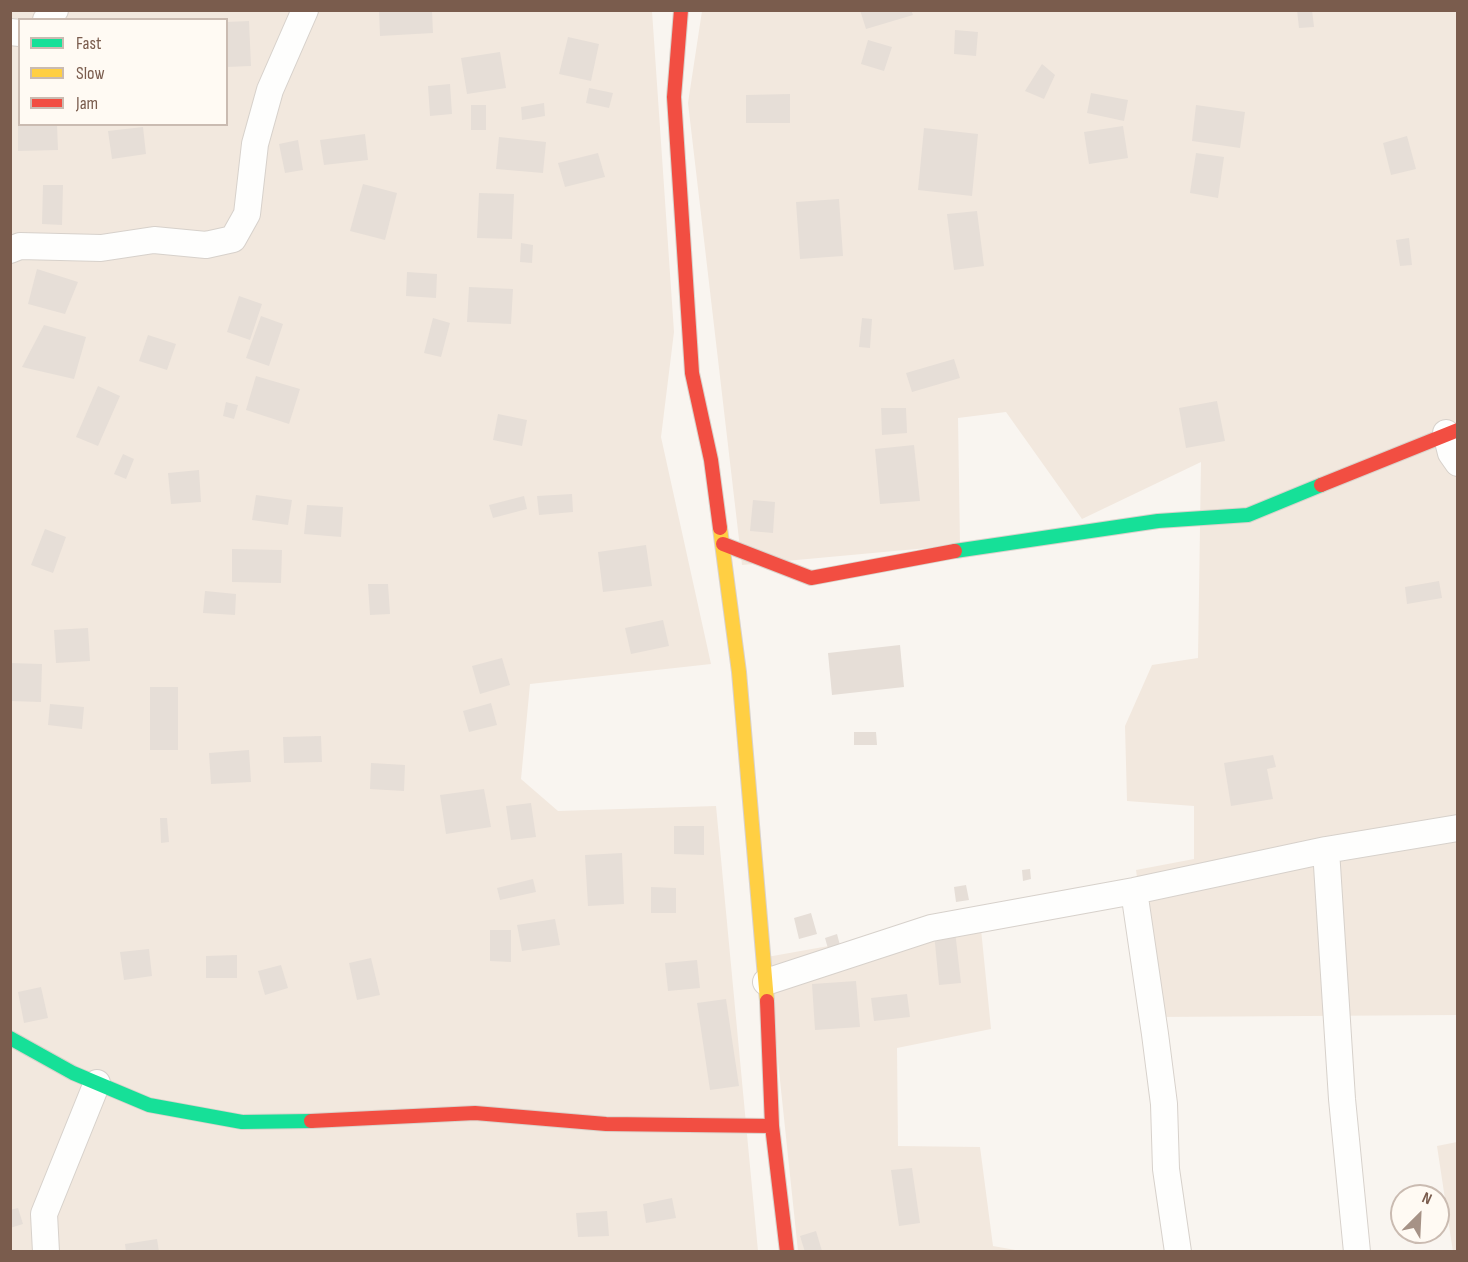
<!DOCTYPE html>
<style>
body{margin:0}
#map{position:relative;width:1468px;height:1262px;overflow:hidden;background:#f9f5f0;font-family:"Sofia Sans Condensed",sans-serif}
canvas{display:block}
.frame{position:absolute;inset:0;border:12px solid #7a5c4d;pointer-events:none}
.legend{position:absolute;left:18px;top:18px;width:210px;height:108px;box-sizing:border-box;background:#fffaf3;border:2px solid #cabbb1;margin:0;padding:8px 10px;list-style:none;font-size:18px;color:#7a5c4d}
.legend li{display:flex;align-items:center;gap:12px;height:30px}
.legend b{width:30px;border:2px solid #cabbb1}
.north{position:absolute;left:1390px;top:1184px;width:60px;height:60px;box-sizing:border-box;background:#fffaf3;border:2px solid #cabbb1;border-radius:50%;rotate:24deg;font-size:16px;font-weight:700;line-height:24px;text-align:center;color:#7a5c4d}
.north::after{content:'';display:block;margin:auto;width:21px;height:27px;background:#a69286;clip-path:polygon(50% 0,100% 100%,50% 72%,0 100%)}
</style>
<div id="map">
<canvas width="1468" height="1262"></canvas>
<div class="frame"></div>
<ul class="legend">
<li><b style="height:8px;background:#16e098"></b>Fast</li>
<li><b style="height:8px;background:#ffcf43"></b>Slow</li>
<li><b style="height:8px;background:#f24e42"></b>Jam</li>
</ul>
<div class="north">N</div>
</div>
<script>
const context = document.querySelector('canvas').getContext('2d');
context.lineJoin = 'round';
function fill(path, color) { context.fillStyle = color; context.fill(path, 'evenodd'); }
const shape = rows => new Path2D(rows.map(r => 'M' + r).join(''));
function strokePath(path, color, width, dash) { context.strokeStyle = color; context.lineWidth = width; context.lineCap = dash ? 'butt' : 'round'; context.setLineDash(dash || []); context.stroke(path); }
fill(shape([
 [10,11,652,11,674,332,661,437,711,664,530,684,521,779,558,811,716,806,758,1251,11,1251],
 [20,20,226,20,226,124,20,124],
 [702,11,1457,11,1457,1015,1157,1017,1136,870,1194,859,1194,806,1127,801,1125,726,1152,665,1198,658,1201,462,1082,519,1006,412,958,418,960,545,742,565,688,103],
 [980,919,991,1029,897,1048,898,1146,980,1147,993,1246,1021,1251,798,1251,767,957],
 [1457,1142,1458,1251,1453,1252,1437,1146]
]), '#f2e8de');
fill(shape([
 [379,10,432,10,433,33,380,36],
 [860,10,911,10,913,15,866,29],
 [1297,10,1312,10,1314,27,1299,28],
 [249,21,251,66,226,67,226,22],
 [955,30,978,32,976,56,954,54],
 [568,37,599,44,591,81,559,74],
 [868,40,892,47,884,71,861,64],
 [500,52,506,88,467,94,461,58],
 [1042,64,1055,75,1044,99,1025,91],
 [450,84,452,114,430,116,428,86],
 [589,88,613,93,609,108,586,103],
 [1091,93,1128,100,1124,121,1087,113],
 [790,94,790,123,746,123,746,95],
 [544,103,545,116,522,120,521,107],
 [471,105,486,105,486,130,471,130],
 [1196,105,1245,112,1240,148,1192,141],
 [18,124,57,124,58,150,18,151],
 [1123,126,1128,158,1089,164,1084,132],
 [143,127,146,154,112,159,108,131],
 [924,128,978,134,972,196,918,190],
 [365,134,368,160,324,165,320,140],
 [1407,136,1416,169,1391,175,1383,143],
 [499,137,546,142,543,173,496,169],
 [298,140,303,170,285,173,279,144],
 [598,153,605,177,565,187,558,163],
 [1196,153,1224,157,1218,198,1190,193],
 [363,184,397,193,385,240,350,231],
 [43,185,63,185,62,225,42,224],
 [479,193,514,194,512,239,477,238],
 [839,199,843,256,800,259,796,202],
 [977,211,984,266,954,270,947,214],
 [1409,238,1412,265,1400,266,1396,240],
 [521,243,533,245,532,263,520,262],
 [37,269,78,282,65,314,28,304],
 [407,272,437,274,436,298,406,296],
 [469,287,513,289,511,324,467,322],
 [239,296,262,304,250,340,227,332],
 [261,316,283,324,269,366,246,358],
 [433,318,450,323,441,357,424,353],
 [862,318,872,319,870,348,859,347],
 [44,325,86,337,74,379,22,367],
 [148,335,176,344,167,370,139,361],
 [954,359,960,378,912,392,906,373],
 [256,376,300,389,289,424,246,410],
 [98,386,120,396,98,446,76,437],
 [1217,401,1225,441,1186,448,1179,408],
 [226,402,238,405,234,419,223,416],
 [881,408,906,408,907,433,882,435],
 [498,414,527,420,522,446,493,440],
 [914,445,920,501,880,504,875,449],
 [123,454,134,459,126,479,114,474],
 [199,470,201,502,171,504,168,473],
 [572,494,573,512,539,515,537,496],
 [256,495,292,500,288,525,252,520],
 [524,496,527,509,493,518,489,505],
 [753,500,775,502,773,533,750,531],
 [307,505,343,507,341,537,304,534],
 [45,529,66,537,53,573,31,565],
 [646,545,652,586,603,592,598,552],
 [232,549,282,550,281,583,232,582],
 [1439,581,1442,598,1407,604,1405,587],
 [368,584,388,584,390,614,370,615],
 [205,591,236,594,235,615,203,613],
 [663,620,669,646,631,654,625,628],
 [88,628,90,661,56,663,54,630],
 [900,645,904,687,832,695,828,653],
 [502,658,510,685,480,694,472,666],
 [10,663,42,664,41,702,10,701],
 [150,687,178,687,178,750,150,750],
 [491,703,497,725,469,732,463,711],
 [50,704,84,707,82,729,48,725],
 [854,732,876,732,877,745,854,745],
 [321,736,322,762,284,763,283,737],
 [249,750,251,782,211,784,209,753],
 [1273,755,1276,767,1267,769,1273,799,1231,806,1224,763],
 [371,763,405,765,404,791,370,789],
 [484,789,491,827,446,834,440,795],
 [531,803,536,837,511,840,506,806],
 [160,818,167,818,169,842,161,843],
 [674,826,704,826,704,855,674,854],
 [622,853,624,904,588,906,585,855],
 [1030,869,1031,879,1023,881,1022,870],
 [533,879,536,892,500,900,497,888],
 [966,885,969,900,956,902,954,887],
 [651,887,676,888,676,913,651,913],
 [811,913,817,934,799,939,794,918],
 [555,919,560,945,522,951,517,925],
 [490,930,511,930,511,962,490,961],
 [955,931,961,983,939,985,934,933],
 [837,934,841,949,829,952,825,938],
 [149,949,152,976,124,980,120,952],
 [237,955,237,978,206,978,206,956],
 [371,958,380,995,357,1000,349,963],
 [697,960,700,988,668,991,665,963],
 [281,965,288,988,265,995,258,971],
 [856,981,860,1027,815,1030,812,984],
 [41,987,48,1018,24,1023,18,992],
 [907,994,910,1017,874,1021,871,998],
 [726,999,739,1086,710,1090,697,1003],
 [912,1168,920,1223,899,1226,891,1170],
 [672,1198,676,1218,646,1223,643,1204],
 [18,1208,23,1224,10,1228,10,1210],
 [607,1211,609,1236,578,1237,576,1213],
 [816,1231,822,1251,805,1252,800,1236],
 [157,1239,159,1252,126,1252,125,1244]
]), '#e6ded7');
const street = shape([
 [46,20,55,10],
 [10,32,20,33],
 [10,250,20,246,101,248,154,240,206,245,233,239,247,214,255,144,270,90,305,10],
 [1446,433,1451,453,1458,463],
 [1326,850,1342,1099,1357,1252],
 [1134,891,1155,1034,1164,1104,1166,1169,1178,1252],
 [766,982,931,928,1134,891,1326,850,1458,828],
 [46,1252,44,1214,97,1083]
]);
const fast = shape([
 [955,551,1158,521,1248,515,1321,485],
 [10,1038,73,1073,149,1105,242,1122,311,1121]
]);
const slow = shape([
 [720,528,739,672,767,1001]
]);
const jam = shape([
 [681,10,674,97,692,373,711,460,720,528],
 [1321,485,1458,430],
 [723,544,811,578,955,551],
 [767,1001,772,1126,787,1252],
 [311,1121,475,1113,606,1124,772,1126]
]);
strokePath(street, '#d7d1cb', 28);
strokePath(fast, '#d9d2cb', 16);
strokePath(slow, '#d9d2cb', 16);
strokePath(jam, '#d9d2cb', 16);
strokePath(street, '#fefefd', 26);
strokePath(fast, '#16e098', 14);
strokePath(slow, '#ffcf43', 14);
strokePath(jam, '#f24e42', 14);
</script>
